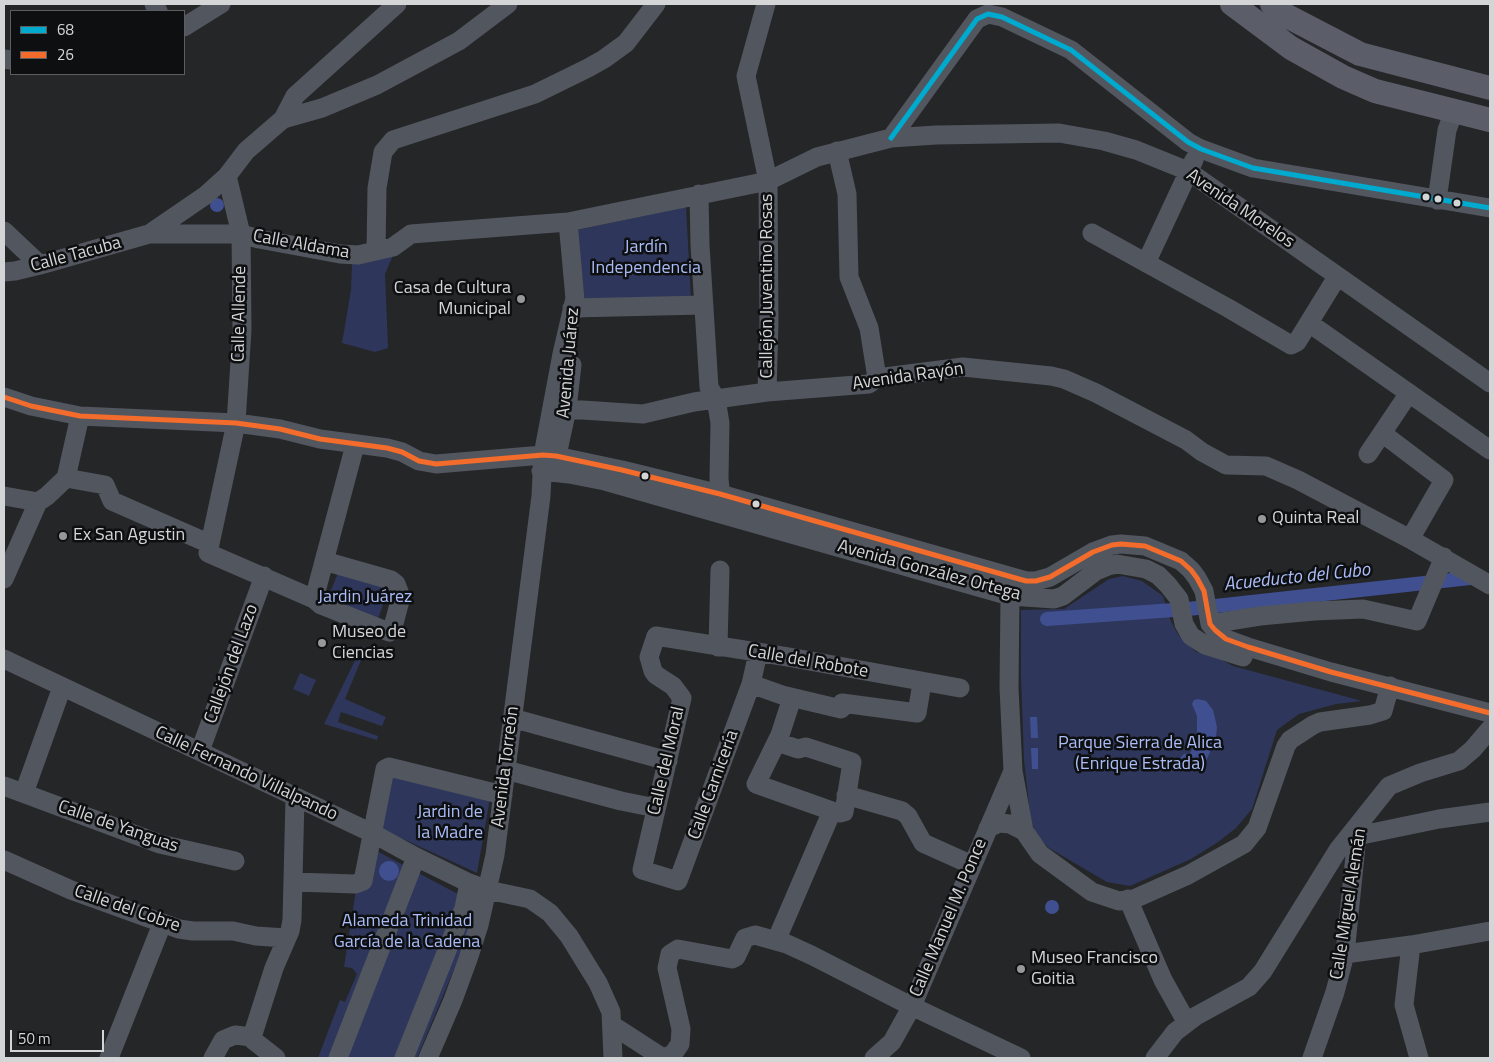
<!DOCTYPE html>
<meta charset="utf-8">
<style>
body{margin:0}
#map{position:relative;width:1494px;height:1062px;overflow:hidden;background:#252628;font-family:"Titillium Web",sans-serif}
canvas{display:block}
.frame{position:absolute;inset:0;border:5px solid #d4d5d7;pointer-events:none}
.legend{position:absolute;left:10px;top:10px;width:175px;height:65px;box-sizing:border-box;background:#0e0f10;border:1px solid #5d5e60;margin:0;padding:6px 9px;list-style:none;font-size:15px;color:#d4d5d7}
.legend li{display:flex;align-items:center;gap:10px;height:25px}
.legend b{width:25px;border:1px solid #5d5e60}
.scale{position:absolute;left:10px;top:1030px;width:94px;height:22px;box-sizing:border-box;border:2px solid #d4d5d7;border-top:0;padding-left:6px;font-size:15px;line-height:18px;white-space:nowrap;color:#d4d5d7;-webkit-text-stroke:4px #0e0f10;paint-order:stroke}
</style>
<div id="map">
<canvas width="1494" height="1062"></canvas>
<div class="frame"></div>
<ul class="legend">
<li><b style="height:6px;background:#00a9ce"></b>68</li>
<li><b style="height:6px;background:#f36c2b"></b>26</li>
</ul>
<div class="scale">50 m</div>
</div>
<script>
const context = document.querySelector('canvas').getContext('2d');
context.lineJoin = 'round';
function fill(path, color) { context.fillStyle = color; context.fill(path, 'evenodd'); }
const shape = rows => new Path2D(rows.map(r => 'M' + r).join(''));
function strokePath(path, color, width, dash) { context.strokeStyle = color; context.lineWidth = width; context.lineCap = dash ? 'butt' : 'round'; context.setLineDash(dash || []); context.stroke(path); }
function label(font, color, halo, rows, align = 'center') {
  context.font = font + ' "Titillium Web",sans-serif'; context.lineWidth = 5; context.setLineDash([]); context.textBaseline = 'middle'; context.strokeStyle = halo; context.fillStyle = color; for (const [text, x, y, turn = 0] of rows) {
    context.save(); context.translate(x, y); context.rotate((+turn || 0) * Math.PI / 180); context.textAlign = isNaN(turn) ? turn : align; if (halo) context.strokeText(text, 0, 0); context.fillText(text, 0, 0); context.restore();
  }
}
fill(shape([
 [686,207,691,300,585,302,577,230],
 [394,253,385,274,388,348,375,352,342,343,351,290,352,264],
 [339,570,390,585,377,622,326,603],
 [1123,576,1142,581,1163,596,1170,619,1177,633,1196,652,1218,658,1233,666,1362,701,1336,704,1299,714,1277,730,1252,809,1236,828,1218,842,1191,859,1130,886,1107,882,1049,848,1037,836,1031,822,1024,760,1021,675,1021,610,1064,609,1109,579],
 [362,646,366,648,345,699,386,717,382,726,341,712,338,722,378,736,377,740,324,724],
 [300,673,316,680,309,696,293,689],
 [392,776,490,798,477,873,377,827],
 [373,849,473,902,474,921,417,1058,318,1058,340,1000,345,1002,357,974,352,968,344,967,356,890]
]), '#2e375b');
fill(shape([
 '210 205a7 7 0 1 1 14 0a7 7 0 1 1-14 0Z',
 [1198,699,1206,701,1213,710,1217,727,1216,737,1207,759,1196,768,1189,769,1183,765,1180,761,1181,757,1184,754,1190,753,1193,748,1197,731,1197,716,1192,704,1194,700],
 [1030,717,1037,717,1038,738,1031,738],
 [1031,748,1038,748,1038,769,1032,769],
 '379 871a10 10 0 1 1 20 0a10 10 0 1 1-20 0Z',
 '1045 907a7 7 0 1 1 14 0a7 7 0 1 1-14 0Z'
]), '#404f90');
strokePath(shape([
 [1047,619,1188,609,1479,577]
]), '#404f90', 14);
strokePath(shape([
 [154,4,158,11],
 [766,4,746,76,768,181,769,323,767,392],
 [184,27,221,4],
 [4,59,11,60],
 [283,119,322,108,377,85,459,41,508,4],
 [891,138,977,19,988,14,1002,17,1071,50,1188,142,1201,149,1253,168,1490,208],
 [837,151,847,194,849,277,869,328,877,378],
 [227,176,241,234,242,330,236,423,208,553,314,599,321,605,389,632,393,627,401,597,396,584,391,580,324,561],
 [699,194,700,245,709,387,716,399,720,423,719,479,722,505],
 [1437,200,1447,130,1454,111],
 [568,222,576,310],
 [4,231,40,265],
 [1092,233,1228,308,1291,345,1297,342,1337,277],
 [149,234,206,195,227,176,246,151,283,119,295,96,397,4],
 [376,251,377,188,383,152,393,140,535,94,588,68,604,59,626,43,656,4],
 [1146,263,1194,160],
 [4,272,15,271,40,265,149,234,241,234,259,239,340,254,358,255,393,247,411,234,568,222,768,181,817,157,891,138,936,135,1059,133,1104,141,1136,150,1188,171,1490,383],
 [572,308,704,305],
 [1309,323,1490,450],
 [4,397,31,406,80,416,236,423,280,429,320,439,387,448,402,452,419,461,436,464,543,455,556,456,622,470,720,494,1026,581,1036,581,1050,577,1093,552,1112,545,1121,544,1145,546,1181,561,1191,570,1197,578,1204,591,1210,624,1215,630,1226,639,1248,647,1331,672,1490,713],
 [567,409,643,414,694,402,767,392,869,384,877,378,963,367,1051,376,1064,379,1096,393,1186,440,1202,452,1226,465,1266,466,1298,480,1410,539,1490,585],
 [1382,433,1444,480,1410,539],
 [1368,454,1409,393],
 [554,469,567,409,572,365],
 [541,471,569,474,605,481,1010,596,1054,599,1063,596,1096,571,1108,566,1117,564,1146,569,1158,575,1168,585,1179,599,1184,624,1191,636,1205,645,1243,657],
 [66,478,105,485,112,501,210,544],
 [4,496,38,502],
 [4,579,38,502,47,496,66,478,80,416],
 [1009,584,1010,596,1009,688,1013,771,1024,831],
 [314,599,355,445],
 [1210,624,1260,616,1314,611,1363,609,1417,621,1444,557],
 [718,647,720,570],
 [758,653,751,684,678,881,642,870,682,698,673,686,656,675,653,671,649,657,656,636,788,657,960,688],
 [4,659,372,833,416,857,469,883,488,890,530,899,550,913,569,936,598,983,611,1012,613,1058],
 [751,684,782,695,841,709,842,703,917,713,922,683],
 [512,718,668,761],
 [777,742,798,749,806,747,852,762,844,812,840,813,832,811,756,784,780,735,792,698],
 [200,751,264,576],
 [506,770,621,801,656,808],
 [4,786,160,844,235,861],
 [24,793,62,687],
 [846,795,902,811,908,816,923,843,972,865],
 [988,828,999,823,1010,824,1024,831,1040,854,1092,892,1119,901,1134,899,1188,875,1244,844,1257,828,1286,746,1290,740,1313,725,1320,722,1370,715,1383,711,1390,686],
 [1357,836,1439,819,1490,812],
 [4,860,71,890,179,929,193,931,233,931,256,936,286,938],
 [294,882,355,884,363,881,385,769,389,767,503,795],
 [1128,899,1163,980,1187,1023],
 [776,941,832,811],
 [1411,945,1404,1005,1419,1058],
 [1345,954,1411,945,1490,931],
 [612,1025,663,1058,673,1054,680,1044,681,1029,667,968,670,954,678,949,732,959,736,957,745,938,755,935,787,944,811,955,905,1003,1021,1058],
 [252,1037,274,968,290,931,292,920,295,798],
 [252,1037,253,1040,276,1058],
 [109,1058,162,924],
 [213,1058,223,1040,235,1035,252,1037],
 [338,1058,416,857],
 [404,1058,464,908,469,883],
 [428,1058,453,1000,468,959,479,925,495,855,541,496,543,455,562,354,575,298],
 [874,1058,892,1042,912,1006,1013,771],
 [1155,1058,1175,1032,1196,1016,1249,987,1263,971,1338,850,1389,786,1420,773,1459,761,1473,749,1490,729],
 [1312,1058,1335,992,1345,954,1358,826]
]), '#52565f', 19);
strokePath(shape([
 [1232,4,1291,48,1343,77,1375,91,1490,120],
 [1272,4,1285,15,1360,54,1490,88]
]), '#5b5e69', 24);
strokePath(shape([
 [891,138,977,19,988,14,1002,17,1071,50,1188,142,1201,149,1253,168,1490,208]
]), '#00a9ce', 5);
strokePath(shape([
 [4,397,31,406,80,416,236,423,280,429,320,439,387,448,402,452,419,461,436,464,543,455,556,456,622,470,720,494,1026,581,1036,581,1050,577,1093,552,1112,545,1121,544,1145,546,1181,561,1191,570,1197,578,1204,591,1210,624,1215,630,1226,639,1248,647,1331,672,1490,713]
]), '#f36c2b', 5);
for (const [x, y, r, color] of [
 [1426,197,4.5,"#d4d5d7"],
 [1438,199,4.5,"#d4d5d7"],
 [1457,203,4.5,"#d4d5d7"],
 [521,299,5,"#97989a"],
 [645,476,4.5,"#d4d5d7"],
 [756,504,4.5,"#d4d5d7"],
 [1262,519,5,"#97989a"],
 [63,536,5,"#97989a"],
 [322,643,5,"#97989a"],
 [1021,969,5,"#97989a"]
]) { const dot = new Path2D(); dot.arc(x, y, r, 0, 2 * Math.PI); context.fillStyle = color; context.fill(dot); strokePath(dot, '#0e0f10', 2); }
label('18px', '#d4d5d7', '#0e0f10', [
 ["Avenida Morelos",1240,209,34],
 ["Calle Aldama",301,245,10],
 ["Calle Tacuba",76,255,-15],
 ["Callejón Juventino Rosas",768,286,-90],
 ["Calle Allende",240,314,-89],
 ["Avenida Juárez",569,363,-85],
 ["Avenida Rayón",908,377,-8],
 ["Avenida González Ortega",929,571,15],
 ["Calle del Robote",808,662,10],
 ["Callejón del Lazo",232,664,-70],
 ["Calle del Moral",667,761,-77],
 ["Avenida Torreón",506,767,-83],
 ["Calle Fernando Villalpando",246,774,25],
 ["Calle Carnicería",714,785,-70],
 ["Calle de Yanguas",118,827,19],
 ["Calle Miguel Alemán",1349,904,-81],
 ["Calle del Cobre",127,909,19],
 ["Calle Manuel M. Ponce",949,918,-67]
]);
label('18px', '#abbdf9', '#0e0f10', [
 ["Jardín",646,248],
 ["Independencia",646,269],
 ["Jardin Juárez",365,598],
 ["Parque Sierra de Alica",1140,744],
 ["(Enrique Estrada)",1140,765],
 ["Jardin de",450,813],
 ["la Madre",450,834],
 ["Alameda Trinidad",407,922],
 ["García de la Cadena",407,943]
]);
label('18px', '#d4d5d7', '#0e0f10', [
 ["Casa de Cultura",511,289,"right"],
 ["Municipal",511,310,"right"],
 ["Quinta Real",1272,519],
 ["Ex San Agustin",73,536],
 ["Museo de",332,633],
 ["Ciencias",332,654],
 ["Museo Francisco",1031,959],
 ["Goitia",1031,980]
], 'left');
label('italic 19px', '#abbdf9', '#0e0f10', [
 ["Acueducto del Cubo",1297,578,-6]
]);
</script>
